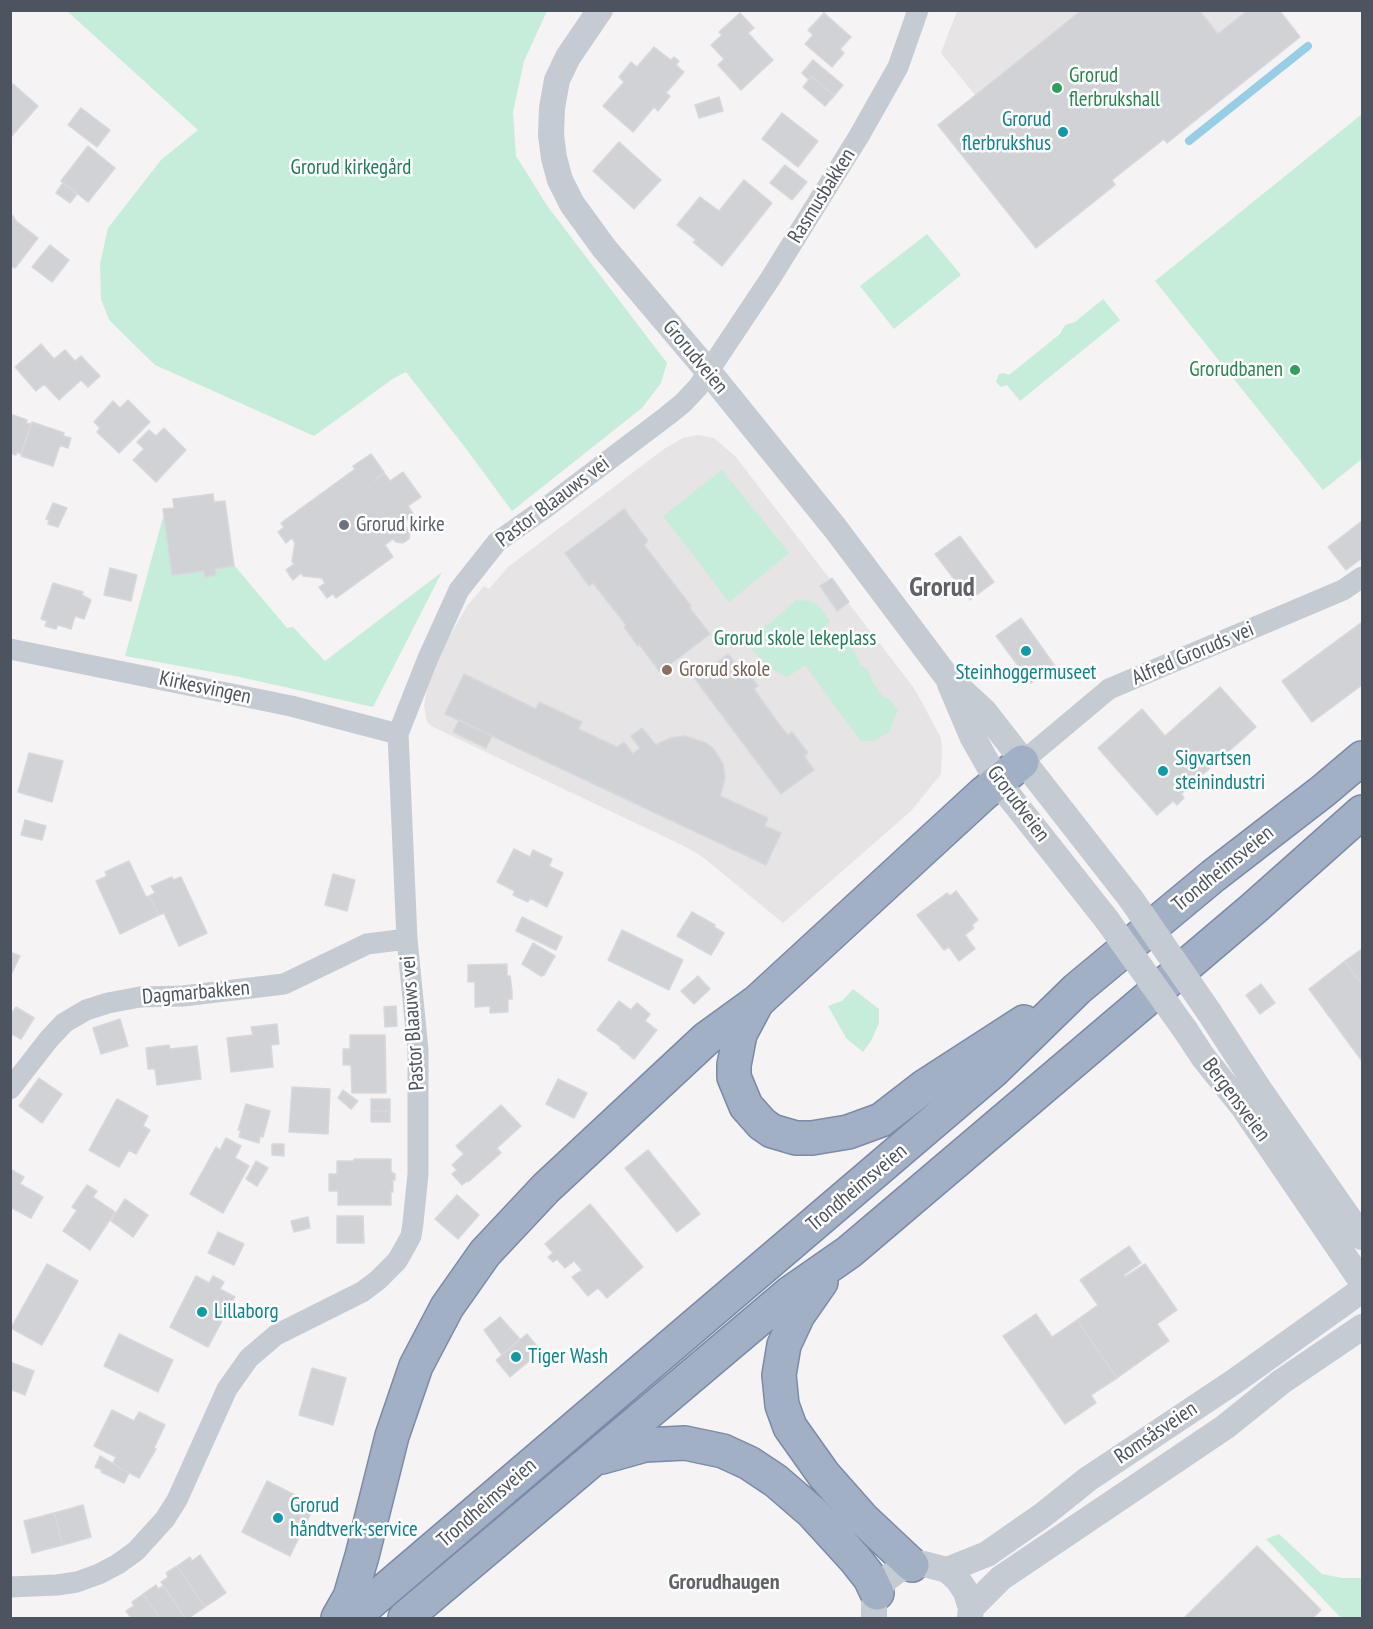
<!DOCTYPE html>
<meta charset="utf-8">
<style>
body{margin:0}
#map{position:relative;width:1373px;height:1629px;overflow:hidden;background:#f5f3f3;font-family:"PT Sans Narrow",sans-serif}
canvas{display:block}
.frame{position:absolute;inset:0;border:12px solid #4c545f;pointer-events:none}
</style>
<div id="map">
<canvas width="1373" height="1629"></canvas>
<div class="frame"></div>
</div>
<script>
const context = document.querySelector('canvas').getContext('2d');
context.lineJoin = 'round';
function fill(path, color) { context.fillStyle = color; context.fill(path, 'evenodd'); }
const shape = rows => new Path2D(rows.map(r => 'M' + r).join(''));
function strokePath(path, color, width, dash) { context.strokeStyle = color; context.lineWidth = width; context.lineCap = dash ? 'butt' : 'round'; context.setLineDash(dash || []); context.stroke(path); }
function label(font, color, halo, rows, align = 'center') {
  context.font = font + ' "PT Sans Narrow",sans-serif'; context.lineWidth = 5; context.setLineDash([]); context.textBaseline = 'middle'; context.strokeStyle = halo; context.fillStyle = color; for (const [text, x, y, turn = 0] of rows) {
    context.save(); context.translate(x, y); context.rotate((+turn || 0) * Math.PI / 180); context.textAlign = isNaN(turn) ? turn : align; if (halo) context.strokeText(text, 0, 0); context.fillText(text, 0, 0); context.restore();
  }
}
fill(shape([
 [957,11,1082,11,975,95,941,53],
 [1199,11,1248,11,1218,34],
 [698,435,714,438,735,456,914,688,941,738,942,750,941,774,911,811,783,923,704,858,686,847,431,726,427,722,424,706,427,689,440,653,467,606,484,586,489,589,508,567,664,449,683,438]
]), '#e6e4e4');
fill(shape([
 [67,11,547,11,524,61,513,112,516,156,548,207,667,363,661,383,642,408,512,511,464,446,406,372,394,378,314,436,155,365,109,320,101,299,100,264,108,228,161,160,198,130],
 [1362,114,1362,459,1323,490,1155,281],
 [927,234,961,275,894,329,860,286],
 [1103,299,1120,320,1020,401,1007,385,1001,387,996,382,999,374,1004,373,1009,375,1060,334,1065,325,1075,322],
 [722,470,789,553,729,602,663,516],
 [165,510,175,573,234,565,287,628,293,627,325,661,442,572,373,707,240,677,125,656],
 [796,600,810,601,818,605,830,621,822,630,831,642,846,643,854,650,860,664,868,670,872,681,882,696,890,700,898,710,889,732,874,741,861,741,805,665,787,677,768,668,745,641,773,621],
 [853,989,879,1009,879,1023,871,1041,863,1052,846,1038,828,1006,842,1001],
 [1279,1534,1322,1574,1342,1578,1362,1578,1362,1618,1341,1618,1266,1539]
]), '#c6edda');
strokePath(shape([
 [1189,141,1308,46]
]), '#97cde7', 8);
const building = shape([
 [1082,10,1199,10,1218,34,1248,10,1279,10,1300,37,1167,143,1164,139,1112,180,1115,185,1036,248,938,125,1082,10],
 [740,13,754,28,748,33,773,60,741,90,718,65,724,59,711,45,722,35,719,32,740,13],
 [824,13,851,37,840,49,844,53,832,67,805,44,813,35,808,30,824,13],
 [654,47,671,60,674,57,679,61,676,65,684,72,666,93,670,96,658,111,654,107,633,132,603,106,624,82,619,77,631,62,637,67,654,47],
 [813,60,843,85,834,96,812,76,809,80,802,73,813,60],
 [812,76,834,96,825,106,803,87,812,76],
 [13,84,38,106,10,138,10,87,13,84],
 [719,97,723,111,699,118,695,105,719,97],
 [81,108,110,130,97,147,68,125,81,108],
 [782,113,818,141,798,167,762,139,782,113],
 [619,142,661,180,634,209,593,171,619,142],
 [88,146,115,168,88,202,61,181,88,146],
 [785,165,807,182,792,200,770,183,785,165],
 [744,180,772,203,722,266,693,242,696,240,677,225,700,197,719,211,744,180],
 [63,183,77,194,70,203,56,193,63,183],
 [12,215,16,221,38,238,15,268,10,265,12,215],
 [50,245,69,260,52,282,32,267,50,245],
 [41,344,54,359,65,350,75,361,81,356,100,376,88,387,81,380,59,400,44,384,36,391,15,367,41,344],
 [128,400,150,422,119,453,97,432,100,428,94,422,113,401,120,408,128,400],
 [10,414,27,420,26,423,31,424,21,454,17,452,16,455,10,453,10,414],
 [32,422,64,433,63,436,71,438,68,448,60,445,53,466,21,456,32,422],
 [164,428,186,450,156,482,133,460,144,449,137,442,149,430,156,436,164,428],
 [371,454,384,472,374,481,384,473,390,481,403,472,421,497,408,506,414,515,403,523,410,532,409,539,403,543,396,542,393,539,385,545,393,557,336,598,333,594,327,598,319,587,325,583,322,578,303,576,301,573,293,580,286,570,294,564,292,561,295,543,292,538,286,543,278,532,284,527,281,523,355,469,353,466,371,454],
 [213,494,214,502,225,501,234,566,215,569,216,575,205,577,204,571,172,575,163,509,174,508,173,499,213,494],
 [53,503,67,508,58,527,48,524,49,520,46,519,53,503],
 [624,509,648,541,644,545,691,606,689,607,710,634,660,672,639,644,638,646,624,627,626,625,593,583,589,586,565,553,624,509],
 [1362,521,1362,558,1346,570,1328,547,1362,521],
 [960,536,994,582,970,600,935,554,960,536],
 [110,568,137,575,131,601,104,595,110,568],
 [832,578,849,602,837,611,820,586,832,578],
 [53,583,83,592,82,595,91,600,84,619,75,616,71,629,58,625,56,629,45,626,47,621,41,619,53,583],
 [1021,618,1055,666,1031,683,996,636,1021,618],
 [1362,622,1362,685,1312,722,1282,681,1362,622],
 [728,654,738,667,742,664,758,686,754,689,778,723,788,735,792,732,808,753,804,756,814,770,781,794,695,679,728,654],
 [464,674,536,709,539,702,582,722,578,729,617,747,624,742,633,754,640,748,631,736,642,728,656,745,670,738,685,736,706,743,713,748,723,764,725,778,720,796,768,818,765,826,781,833,766,865,445,714,464,674],
 [1220,687,1256,727,1181,794,1184,798,1177,805,1173,801,1157,815,1098,748,1142,709,1165,736,1220,687],
 [459,720,492,736,486,748,453,732,459,720],
 [29,753,63,761,52,802,18,792,29,753],
 [25,820,46,826,42,840,21,835,25,820],
 [514,849,530,857,533,850,552,859,549,866,563,873,547,907,530,898,528,902,513,895,515,891,497,882,514,849],
 [129,861,146,897,149,896,159,915,120,934,96,881,107,876,105,872,129,861],
 [333,874,355,880,347,911,325,905,333,874],
 [172,877,173,880,181,877,207,933,179,946,164,913,159,915,149,896,155,893,151,886,172,877],
 [956,891,978,920,972,925,974,928,965,935,975,949,959,961,949,947,944,950,917,915,947,893,950,896,956,891],
 [692,912,715,925,714,927,724,933,711,955,677,936,692,912],
 [522,917,562,937,556,950,516,931,522,917],
 [622,930,683,960,669,990,608,960,622,930],
 [533,943,555,956,544,975,541,976,522,964,533,943],
 [1362,949,1362,985,1345,961,1362,949],
 [10,952,20,956,10,977,10,952],
 [1345,961,1362,985,1362,1061,1309,989,1345,961],
 [507,964,507,976,510,976,512,991,512,999,508,999,508,1012,490,1013,490,1006,475,1007,475,982,468,982,468,965,507,964],
 [698,976,710,989,694,1004,681,991,698,976],
 [1261,984,1275,1003,1260,1014,1246,995,1261,984],
 [619,1001,631,1010,637,1003,650,1014,645,1021,657,1030,634,1059,620,1048,621,1047,597,1030,619,1001],
 [396,1006,397,1026,385,1027,384,1007,396,1006],
 [16,1007,34,1018,21,1039,10,1033,10,1016,16,1007],
 [120,1019,128,1046,101,1054,93,1028,120,1019],
 [277,1024,279,1044,271,1045,273,1067,231,1072,227,1038,253,1035,251,1027,277,1024],
 [350,1035,385,1035,386,1093,352,1093,351,1065,343,1065,343,1049,350,1049,350,1035],
 [169,1045,170,1049,197,1046,201,1079,157,1085,155,1069,148,1069,146,1048,169,1045],
 [39,1078,62,1094,42,1123,19,1106,39,1078],
 [558,1079,587,1093,574,1118,546,1104,558,1079],
 [292,1087,330,1089,328,1134,289,1132,292,1087],
 [343,1090,358,1101,351,1109,338,1098,343,1090],
 [117,1099,148,1116,143,1126,150,1130,136,1154,129,1150,119,1167,89,1150,117,1099],
 [371,1099,390,1099,390,1111,371,1111,371,1099],
 [246,1104,270,1111,263,1137,260,1136,259,1143,239,1137,241,1130,238,1130,246,1104],
 [501,1105,521,1126,497,1148,501,1153,468,1182,467,1181,462,1185,452,1174,457,1170,452,1165,464,1154,456,1146,501,1105],
 [371,1111,390,1111,390,1122,371,1122,371,1111],
 [226,1138,241,1146,235,1158,249,1166,223,1213,190,1194,216,1147,220,1150,226,1138],
 [272,1144,284,1144,284,1156,272,1155,272,1144],
 [648,1150,700,1214,677,1232,625,1168,648,1150],
 [354,1159,391,1159,391,1172,395,1174,395,1180,393,1180,393,1192,391,1191,391,1205,338,1205,338,1191,329,1191,329,1174,337,1174,337,1161,354,1161,354,1159],
 [256,1161,268,1168,257,1186,246,1179,256,1161],
 [10,1169,24,1177,20,1184,43,1197,31,1218,10,1207,10,1169],
 [87,1185,97,1191,93,1197,115,1212,90,1250,63,1231,77,1210,72,1207,87,1185],
 [457,1195,479,1215,458,1239,435,1219,457,1195],
 [125,1199,148,1215,133,1237,111,1221,125,1199],
 [590,1204,643,1267,607,1298,598,1288,588,1296,572,1277,582,1270,574,1261,565,1268,557,1259,553,1262,548,1257,553,1253,545,1244,590,1204],
 [337,1216,363,1216,364,1243,337,1243,337,1216],
 [308,1217,310,1228,294,1232,291,1221,308,1217],
 [218,1232,244,1244,234,1265,208,1253,218,1232],
 [1129,1246,1141,1263,1124,1275,1125,1277,1145,1264,1177,1310,1157,1324,1169,1341,1117,1378,1077,1320,1098,1305,1080,1280,1129,1246],
 [47,1264,78,1281,42,1345,11,1328,47,1264],
 [196,1276,209,1283,213,1276,224,1282,220,1289,235,1297,208,1347,170,1327,196,1276],
 [1036,1314,1052,1337,1077,1320,1117,1378,1091,1395,1096,1403,1065,1424,1003,1336,1036,1314],
 [500,1317,520,1339,502,1355,484,1330,500,1317],
 [119,1334,173,1360,158,1392,104,1366,119,1334],
 [527,1334,541,1351,510,1377,496,1360,527,1334],
 [10,1362,34,1371,25,1395,10,1389,10,1362],
 [312,1368,346,1378,333,1425,299,1415,312,1368],
 [112,1410,134,1421,139,1412,165,1425,154,1448,156,1449,139,1478,118,1467,113,1463,116,1457,94,1446,112,1410],
 [100,1456,129,1473,124,1483,101,1472,102,1470,95,1467,100,1456],
 [267,1481,315,1505,290,1556,242,1532,267,1481],
 [83,1505,91,1537,63,1545,54,1513,83,1505],
 [54,1513,63,1545,32,1553,24,1521,54,1513],
 [1257,1546,1321,1610,1313,1618,1184,1618,1257,1546],
 [200,1555,226,1593,205,1607,177,1566,190,1557,192,1561,200,1555],
 [177,1566,205,1607,189,1618,185,1618,161,1582,168,1577,166,1573,177,1566],
 [156,1585,158,1589,163,1586,185,1618,160,1618,143,1594,156,1585],
 [143,1594,160,1618,131,1618,126,1611,134,1606,132,1602,143,1594]
]);
fill(building, '#d0d2d6');
strokePath(building, '#d7d8dd', 1.5);
const trunk = shape([
 [756,1004,740,1034,734,1065,734,1077,746,1106,762,1124,772,1131,796,1138,812,1138,848,1132,881,1120,925,1086,1024,1022],
 [821,1282,798,1315,784,1345,779,1375,782,1405,790,1427,824,1475,862,1518,912,1565],
 [602,1457,645,1445,685,1443,723,1451,749,1463,776,1481,813,1513,855,1559,870,1578,877,1593],
 [338,1618,350,1597,362,1556,392,1436,416,1366,447,1307,485,1253,546,1188,707,1038,758,1001,983,794,1022,762],
 [352,1618,993,1071,1077,989,1213,876,1323,791,1362,758],
 [405,1618,790,1293,849,1252,1254,908,1362,812]
]);
strokePath(trunk, '#7a8ba9', 36);
strokePath(shape([
 [10,649,291,706,398,734],
 [1022,762,1109,689,1343,590,1362,577],
 [10,1089,49,1039,64,1023,86,1010,108,1003,140,997,183,996,284,984,367,944,407,939],
 [10,1587,57,1585,77,1582,99,1574,118,1564,136,1551,165,1519,177,1500,227,1389,249,1358,276,1335,362,1292,378,1280,397,1261,405,1247,411,1236,413,1223,418,1174,418,1050,407,939,398,734,428,658,459,590,497,542,548,506,667,416,683,403,698,387,770,279,859,136,898,67,918,10]
]), '#c5cbd3', 21);
strokePath(shape([
 [600,10,568,57,557,80,552,108,551,135,554,158,560,180,572,204,604,248,708,371,835,528,947,677,984,711,1131,899],
 [950,684,972,736,998,782,1107,920],
 [1209,1012,1261,1092,1362,1237],
 [1186,1031,1203,1057,1243,1107,1362,1282],
 [947,1570,987,1554,1043,1515,1088,1479,1235,1381,1362,1290],
 [971,1608,1001,1578,1225,1427,1281,1382,1362,1327],
 [874,1618,874,1605,877,1593,885,1580,898,1570,912,1565,924,1564,947,1570,958,1580,966,1592,971,1608,970,1618]
]), '#c5cbd3', 26);
strokePath(trunk, '#a2b0c6', 33);
strokePath(shape([
 [1131,899,1209,1012],
 [1107,920,1186,1031]
]), '#c5cbd3', 26);
for (const [x, y, r, color] of [
 [1057,88,6,"#2e9e5b"],
 [1063,132,6,"#0f9aa8"],
 [1295,370,6,"#2e9e5b"],
 [344,525,6,"#6b7280"],
 [1026,651,6,"#0f9aa8"],
 [667,670,6,"#8d6e63"],
 [1163,771,6,"#0f9aa8"],
 [202,1312,6,"#0f9aa8"],
 [516,1357,6,"#0f9aa8"],
 [278,1518,6,"#0f9aa8"]
]) { const dot = new Path2D(); dot.arc(x, y, r, 0, 2 * Math.PI); context.fillStyle = color; context.fill(dot); strokePath(dot, '#fff', 2); }
label('21px', '#27864d', '#fff', [
 ["Grorud",1069,76],
 ["flerbrukshall",1069,100],
 ["Grorudbanen",1283,370,"right"]
], 'left');
label('21px', '#0d838f', '#fff', [
 ["Grorud",1051,120,"right"],
 ["flerbrukshus",1051,144,"right"],
 ["Steinhoggermuseet",1026,673,"center"],
 ["Sigvartsen",1175,759],
 ["steinindustri",1175,783],
 ["Lillaborg",214,1312],
 ["Tiger Wash",528,1357],
 ["Grorud",290,1506],
 ["håndtverk-service",290,1530]
], 'left');
label('21px', '#1f7d58', '#fff', [
 ["Grorud kirkegård",351,168],
 ["Grorud skole lekeplass",795,639]
]);
label('21px', '#4c545f', '#fff', [
 ["Rasmusbakken",822,196,-58],
 ["Grorudveien",695,357,50],
 ["Pastor Blaauws vei",553,502,-37],
 ["Alfred Groruds vei",1193,654,-23],
 ["Kirkesvingen",205,688,12],
 ["Grorudveien",1018,804,53],
 ["Trondheimsveien",1223,869,-39],
 ["Dagmarbakken",196,993,-5],
 ["Pastor Blaauws vei",413,1023,-94],
 ["Bergensveien",1236,1100,53],
 ["Trondheimsveien",857,1188,-40],
 ["Romsåsveien",1156,1433,-34],
 ["Trondheimsveien",487,1503,-41]
]);
label('21px', '#5b616d', '#fff', [
 ["Grorud kirke",356,525]
], 'left');
label('21px', '#785e54', '#fff', [
 ["Grorud skole",679,670]
], 'left');
label('bold 22px', '#606267', '#fff', [
 ["Grorudhaugen",724,1583]
]);
label('bold 27px', '#606267', '#fff', [
 ["Grorud",942,588]
]);
</script>
